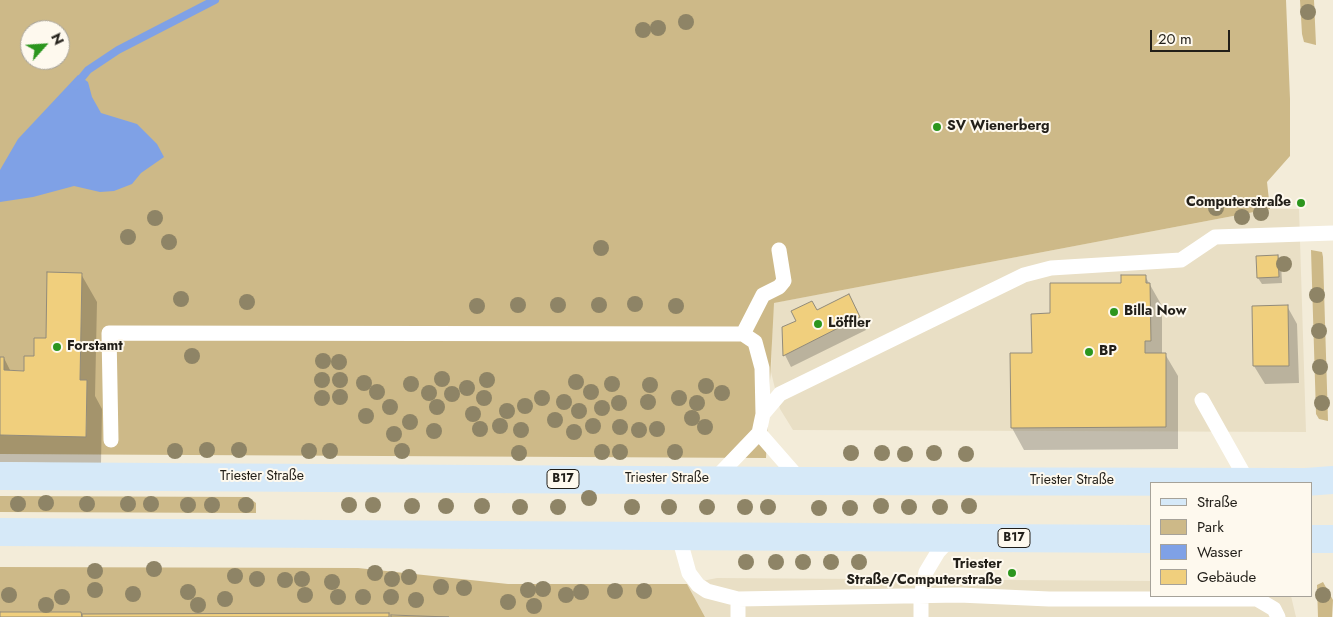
<!DOCTYPE html>
<meta charset="utf-8">
<style>
body{margin:0}
#map{position:relative;width:1333px;height:617px;overflow:hidden;background:#f3ecd9;font-family:Jost,sans-serif}
canvas{display:block}
.legend{position:absolute;left:1150px;top:482px;width:162px;height:115px;box-sizing:border-box;background:#fef9ee;border:1px solid #a6a299;margin:0;padding:6px 9px;list-style:none;font-size:15px;color:#221f19}
.legend li{display:flex;align-items:center;gap:10px;height:25px}
.legend b{width:25px;border:1px solid #a6a299}
.north{position:absolute;left:20px;top:20px;width:50px;height:50px;box-sizing:border-box;background:#fef9ee;border:1px solid #a6a299;border-radius:50%;rotate:64deg;font-size:14px;font-weight:700;line-height:20px;text-align:center;color:#221f19}
.north::after{content:'';display:block;margin:auto;width:18px;height:22px;background:#2c961e;clip-path:polygon(50% 0,100% 100%,50% 72%,0 100%)}
.scale{position:absolute;left:1150px;top:30px;width:80px;height:22px;box-sizing:border-box;border:2px solid #221f19;border-top:0;padding-left:6px;font-size:15px;line-height:18px;white-space:nowrap;color:#221f19;-webkit-text-stroke:4px #fef9ee;paint-order:stroke}
</style>
<div id="map">
<canvas width="1333" height="617"></canvas>
<ul class="legend">
<li><b style="height:6px;background:#d6e9f8"></b>Straße</li>
<li><b style="height:14px;background:#cdb988"></b>Park</li>
<li><b style="height:14px;background:#7fa1e6"></b>Wasser</li>
<li><b style="height:14px;background:#f0cf7d"></b>Gebäude</li>
</ul>
<div class="north">N</div>
<div class="scale">20 m</div>
</div>
<script>
const context = document.querySelector('canvas').getContext('2d');
context.lineJoin = 'round';
function fill(path, color) { context.fillStyle = color; context.fill(path, 'evenodd'); }
const shape = rows => new Path2D(rows.map(r => 'M' + r).join(''));
function strokePath(path, color, width, dash) { context.strokeStyle = color; context.lineWidth = width; context.lineCap = dash ? 'butt' : 'round'; context.setLineDash(dash || []); context.stroke(path); }
function label(font, color, halo, rows, align = 'center') {
  context.font = font + ' Jost,sans-serif'; context.lineWidth = 4; context.setLineDash([]); context.textBaseline = 'middle'; context.strokeStyle = halo; context.fillStyle = color; for (const [text, x, y, turn = 0] of rows) {
    context.save(); context.translate(x, y); context.rotate((+turn || 0) * Math.PI / 180); context.textAlign = isNaN(turn) ? turn : align; if (halo) context.strokeText(text, 0, 0); context.fillText(text, 0, 0); context.restore();
  }
}
fill(shape([
 [1270,209,1299,209,1306,432,793,430,780,409,771,372,773,303],
 [717,578,1152,581,1152,596,1291,596,1296,617,705,617,687,584]
]), '#e9dfc5');
fill(shape([
 [0,0,1286,0,1290,99,1290,156,1267,182,1270,209,774,303,766,458,0,454,0,435,86,436,87,381,80,380,46,338,34,338,34,356,24,371,4,370,4,357,0,357],
 [30,30,60,30,60,60,30,60],
 [1300,0,1314,0,1316,45,1304,42,1302,34],
 [1311,250,1322,252,1323,257,1328,421,1319,419,1316,414],
 [0,496,248,497,256,503,256,513,0,512],
 [0,567,358,568,508,584,687,584,705,617,0,617],
 [1323,582,1333,600,1332,617,1318,617,1317,585]
]), '#cdb988');
fill(shape([
 [78,75,88,82,92,97,101,113,137,124,157,144,164,157,141,173,132,184,114,191,100,192,74,186,33,197,0,202,0,170,18,139]
]), '#7fa1e6');
fill(shape([
 [1278,256,1281,262,1282,283,1262,284,1258,278],
 [81,274,97,302,95,396,102,409,101,464,0,462,0,358,4,358,11,372,25,372,47,339],
 [1145,276,1162,306,1162,354,1165,354,1178,376,1178,449,1024,450,1012,428,1033,354,1051,315],
 [1287,306,1297,324,1299,383,1265,384,1254,366],
 [856,308,866,330,791,367,785,355,817,311]
]), '#0003');
strokePath(shape([
 [75,86,88,70,118,50,215,0]
]), '#7fa1e6', 8);
const building = shape([
 [1278,255,1279,277,1257,278,1256,256,1278,255],
 [47,272,82,273,80,380,87,380,86,437,0,435,0,357,4,357,4,370,24,371,24,356,34,356,34,338,46,338,47,272],
 [1121,275,1146,275,1146,283,1150,283,1151,341,1145,341,1145,353,1166,353,1166,427,1011,428,1010,353,1032,353,1031,314,1050,313,1050,283,1121,283,1121,275],
 [849,294,860,317,783,356,782,327,796,321,791,311,812,301,817,310,849,294],
 [1288,305,1289,366,1253,366,1252,306,1288,305],
 [0,612,81,612,82,617,0,617,0,612],
 [389,613,389,617,82,617,82,614,389,613],
 [391,615,449,617,391,617,391,615]
]);
fill(building, '#f0cf7d');
strokePath(building, '#928b7a', 1);
strokePath(shape([
 [743,334,763,295,779,287,784,281,779,250],
 [1202,400,1248,482],
 [759,433,801,481],
 [111,440,109,333,743,334,755,342,762,368,763,414],
 [715,479,759,433,763,414,780,394,1024,275,1051,268,1181,260,1215,237,1333,233],
 [679,537,689,573,698,585,707,591,738,599,959,595,1049,599,1257,599,1274,609,1278,617],
 [738,599,738,617],
 [921,617,921,596,926,572,938,552,951,538]
]), '#fff', 15);
strokePath(shape([
 [0,476,801,481,1306,482,1333,480],
 [0,532,1152,539],
 [1312,539,1333,539]
]), '#d6e9f8', 28);
context.fillStyle = '#8e8466';
for (const [x, y] of [
 [1308,12],
 [686,22],
 [658,28],
 [643,30],
 [1216,208],
 [1261,213],
 [1242,217],
 [155,218],
 [128,237],
 [169,242],
 [601,248],
 [1284,264],
 [1317,295],
 [181,299],
 [247,302],
 [635,304],
 [518,305],
 [558,305],
 [599,305],
 [477,306],
 [676,306],
 [1319,331],
 [192,356],
 [323,361],
 [339,362],
 [1320,367],
 [442,379],
 [322,380],
 [340,380],
 [487,380],
 [576,382],
 [364,383],
 [411,384],
 [612,384],
 [650,385],
 [706,386],
 [467,388],
 [377,392],
 [591,392],
 [429,393],
 [722,393],
 [452,394],
 [340,397],
 [322,398],
 [484,398],
 [542,398],
 [679,398],
 [564,402],
 [648,402],
 [619,403],
 [697,403],
 [1322,403],
 [525,406],
 [390,407],
 [437,407],
 [602,408],
 [507,411],
 [579,411],
 [473,414],
 [366,416],
 [692,418],
 [555,420],
 [410,422],
 [500,426],
 [593,426],
 [620,427],
 [705,427],
 [480,429],
 [657,429],
 [521,430],
 [639,430],
 [434,431],
 [574,432],
 [394,434],
 [207,450],
 [239,450],
 [175,451],
 [309,451],
 [330,451],
 [402,451],
 [602,452],
 [620,452],
 [675,452],
 [519,453],
 [851,453],
 [882,453],
 [934,453],
 [905,454],
 [966,454],
 [589,498],
 [46,503],
 [18,504],
 [87,504],
 [128,504],
 [151,504],
 [188,505],
 [212,505],
 [246,505],
 [349,505],
 [373,505],
 [412,506],
 [446,506],
 [482,506],
 [881,506],
 [969,506],
 [520,507],
 [558,507],
 [632,507],
 [669,507],
 [707,507],
 [745,507],
 [768,507],
 [909,507],
 [940,507],
 [819,508],
 [850,508],
 [746,562],
 [776,562],
 [803,562],
 [831,562],
 [859,562],
 [154,569],
 [95,571],
 [375,573],
 [235,576],
 [409,577],
 [257,579],
 [302,579],
 [392,579],
 [285,580],
 [332,582],
 [441,587],
 [464,588],
 [543,589],
 [95,590],
 [528,590],
 [615,591],
 [644,591],
 [188,592],
 [581,592],
 [133,594],
 [9,595],
 [305,595],
 [566,595],
 [1323,595],
 [62,597],
 [338,597],
 [363,597],
 [391,597],
 [225,599],
 [416,600],
 [508,602],
 [46,605],
 [198,605],
 [534,606]
]) { context.beginPath(); context.arc(x, y, 8, 0, 2 * Math.PI); context.fill(); }
for (const [x, y, r, color] of [
 [937,127,5,"#2c961e"],
 [1301,203,5,"#2c961e"],
 [1114,312,5,"#2c961e"],
 [818,324,5,"#2c961e"],
 [57,347,5,"#2c961e"],
 [1089,352,5,"#2c961e"],
 [1012,573,5,"#2c961e"]
]) { const dot = new Path2D(); dot.arc(x, y, r, 0, 2 * Math.PI); context.fillStyle = color; context.fill(dot); strokePath(dot, '#fef9ee', 2); }
for (const [x, y, w] of [
 [563,479,32],
 [1014,538,32]
]) { const box = new Path2D(); box.roundRect(x - w / 2, y - 9.5, w, 19, 4); context.fillStyle = '#fef9ee'; context.fill(box); strokePath(box, '#221f19', 1); }
label('bold 12px', '#221f19', null, [
 ["B17",563,479],
 ["B17",1014,538]
]);
label('bold 14px', '#221f19', '#fef9ee', [
 ["SV Wienerberg",947,127],
 ["Computerstraße",1291,203,"right"],
 ["Billa Now",1124,312],
 ["Löffler",828,324],
 ["Forstamt",67,347],
 ["BP",1099,352],
 ["Triester",1002,565,"right"],
 ["Straße/Computerstraße",1002,581,"right"]
], 'left');
label('14px', '#221f19', '#fef9ee', [
 ["Triester Straße",262,477],
 ["Triester Straße",667,479],
 ["Triester Straße",1072,481]
]);
</script>
